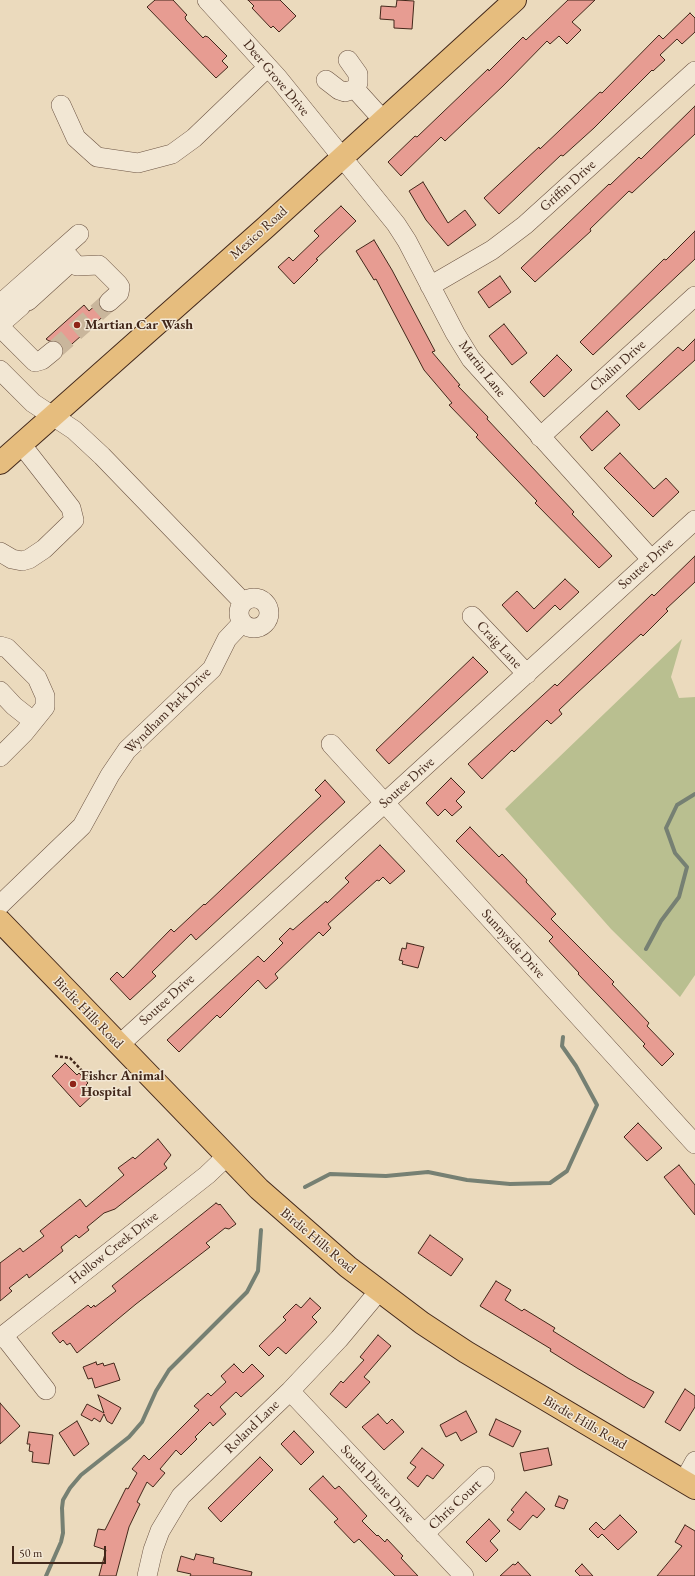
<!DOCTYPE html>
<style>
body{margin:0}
#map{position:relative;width:695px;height:1576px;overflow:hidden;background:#ebdabd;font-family:"EB Garamond",serif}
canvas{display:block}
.scale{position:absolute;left:12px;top:1546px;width:94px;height:18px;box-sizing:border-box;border:2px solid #42271a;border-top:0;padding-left:5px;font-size:12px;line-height:14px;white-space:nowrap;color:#42271a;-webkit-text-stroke:3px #f2e7d4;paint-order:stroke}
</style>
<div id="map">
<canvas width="695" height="1576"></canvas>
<div class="scale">50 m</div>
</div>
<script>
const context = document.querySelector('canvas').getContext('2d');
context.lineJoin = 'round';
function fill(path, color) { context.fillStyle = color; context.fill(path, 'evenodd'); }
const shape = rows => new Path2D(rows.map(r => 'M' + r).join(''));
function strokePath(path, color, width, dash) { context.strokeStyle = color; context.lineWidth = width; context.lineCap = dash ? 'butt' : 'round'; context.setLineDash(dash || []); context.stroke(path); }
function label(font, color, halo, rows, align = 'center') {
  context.font = font + ' "EB Garamond",serif'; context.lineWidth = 3; context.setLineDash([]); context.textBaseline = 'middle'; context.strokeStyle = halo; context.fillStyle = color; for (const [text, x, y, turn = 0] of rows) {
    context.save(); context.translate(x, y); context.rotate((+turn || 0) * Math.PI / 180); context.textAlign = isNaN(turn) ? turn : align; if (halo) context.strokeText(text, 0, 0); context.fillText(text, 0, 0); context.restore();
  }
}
fill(shape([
 [682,639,671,677,679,698,695,697,695,975,680,997,611,929,505,809]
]), '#b9bf90');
strokePath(shape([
 [646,949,661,921,679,897,687,867,675,853,666,828,677,805,695,794],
 [305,1187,330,1174,386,1176,428,1172,467,1180,510,1184,550,1183,567,1171,597,1105,576,1066,562,1046,563,1037],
 [46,1576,61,1542,63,1533,62,1508,63,1500,70,1488,81,1475,129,1437,142,1422,156,1391,169,1370,247,1292,258,1271,261,1230]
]), '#768073', 4);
const building = shape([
 [155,0,173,0,187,15,185,17,186,20,203,38,205,36,208,37,227,56,222,61,228,67,216,78,147,7,155,0],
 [248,0,280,0,296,16,279,32,273,26,271,28,252,8,254,6,248,0],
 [397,0,414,1,412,29,394,28,394,20,380,19,381,6,396,7,397,0],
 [568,0,595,0,572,22,581,30,567,44,559,36,550,44,547,41,503,86,445,141,441,137,401,176,388,162,415,136,417,137,488,69,489,71,523,37,526,40,568,0],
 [690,13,695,18,695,32,682,44,677,39,660,55,665,60,653,71,652,70,594,128,563,156,561,155,499,214,484,198,539,147,540,149,600,92,602,93,659,35,663,39,690,13],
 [695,106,695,134,632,193,629,191,590,229,591,231,535,282,521,268,609,184,610,185,639,157,641,159,695,106],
 [423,182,448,223,465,210,476,225,448,246,426,220,409,191,423,182],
 [341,206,356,221,316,259,318,260,294,284,278,267,289,257,293,261,319,236,314,231,341,206],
 [695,231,695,259,593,355,580,342,664,259,666,260,695,231],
 [374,240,392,270,435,351,432,352,460,385,458,386,488,417,487,419,574,512,572,514,612,556,599,568,535,503,537,501,476,437,478,435,449,405,452,403,424,370,376,279,374,280,356,251,374,240],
 [500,276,511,292,489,308,478,292,500,276],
 [98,303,101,309,107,313,64,351,62,344,57,341,49,341,46,339,84,305,89,311,98,303],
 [504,324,527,353,512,365,489,336,504,324],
 [695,339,695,360,639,410,626,396,678,347,683,351,695,339],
 [557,355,572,370,544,397,530,382,557,355],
 [607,411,620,425,592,451,580,437,607,411],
 [620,453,654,489,666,478,679,492,653,517,604,468,620,453],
 [695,556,695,582,666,609,668,611,643,636,641,634,577,693,559,710,562,714,551,724,547,720,514,752,512,750,482,779,468,764,555,684,557,686,652,594,654,596,695,556],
 [565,579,579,592,560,610,555,605,527,632,502,605,517,591,534,609,565,579],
 [473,657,488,672,389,764,376,750,473,657],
 [451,778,465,792,456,801,462,807,452,816,445,809,438,816,426,803,451,778],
 [325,780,345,802,196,940,191,934,152,972,156,976,130,1000,110,979,117,972,123,978,171,929,174,932,204,904,205,905,321,796,315,790,325,780],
 [470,827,499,857,502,854,527,880,526,882,556,914,551,919,614,982,612,984,649,1023,647,1026,674,1054,662,1066,643,1046,645,1044,578,974,579,973,549,941,553,937,456,841,470,827],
 [380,845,405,871,390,884,383,877,379,881,377,880,328,924,331,928,323,936,319,932,275,974,278,978,266,989,258,980,220,1018,217,1015,179,1052,167,1040,258,956,264,962,283,943,279,939,290,928,293,930,326,901,327,903,349,882,345,878,380,845],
 [407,943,424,947,418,968,402,964,403,961,399,960,402,948,406,949,407,943],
 [65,1063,77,1075,79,1073,88,1083,86,1085,94,1094,80,1107,52,1076,65,1063],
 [638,1123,662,1148,647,1161,624,1137,638,1123],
 [158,1139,171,1155,164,1164,167,1168,115,1209,104,1213,87,1227,89,1230,79,1238,76,1235,61,1247,63,1251,29,1278,27,1274,9,1288,12,1291,0,1301,0,1263,20,1248,23,1252,44,1236,40,1231,80,1199,86,1207,124,1175,118,1168,133,1157,135,1159,158,1139],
 [679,1165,695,1185,695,1215,664,1177,679,1165],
 [216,1203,219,1205,220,1204,236,1224,229,1229,225,1228,206,1243,210,1247,136,1304,77,1353,70,1343,67,1345,63,1340,60,1343,52,1333,88,1305,91,1308,94,1305,95,1307,116,1291,112,1286,216,1203],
 [430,1235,463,1259,451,1276,418,1253,430,1235],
 [496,1281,511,1290,505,1300,522,1311,524,1309,555,1328,553,1331,628,1378,654,1392,644,1408,577,1368,550,1351,551,1349,480,1306,496,1281],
 [310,1298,321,1308,312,1317,317,1322,286,1354,278,1347,269,1356,259,1346,286,1320,283,1317,296,1304,301,1308,310,1298],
 [378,1335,391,1346,364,1377,370,1382,346,1408,330,1394,341,1381,343,1383,364,1360,360,1357,378,1335],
 [96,1362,97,1365,103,1363,104,1366,114,1363,120,1380,95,1388,92,1378,88,1379,83,1367,96,1362],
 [234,1364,243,1373,252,1364,264,1376,241,1397,236,1392,220,1407,226,1414,213,1426,210,1422,195,1437,197,1439,181,1455,176,1450,160,1469,165,1473,153,1487,147,1482,137,1502,140,1504,129,1527,116,1576,99,1576,106,1550,94,1546,98,1529,105,1530,126,1488,128,1489,137,1473,132,1469,144,1455,149,1460,199,1410,194,1406,208,1393,211,1396,226,1382,221,1376,234,1364],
 [685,1389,695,1396,695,1407,680,1431,665,1422,685,1389],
 [98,1395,121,1408,112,1424,107,1421,104,1414,100,1422,94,1418,92,1421,81,1415,87,1404,104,1413,98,1395],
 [0,1403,20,1426,0,1444,0,1403],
 [466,1411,477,1432,461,1441,456,1432,446,1437,440,1425,466,1411],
 [378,1414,387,1424,392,1419,404,1432,384,1450,362,1427,378,1414],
 [496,1419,521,1431,513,1447,489,1435,496,1419],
 [77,1421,89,1444,74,1456,59,1433,77,1421],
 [294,1431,314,1452,301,1465,281,1444,294,1431],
 [29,1432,53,1435,49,1464,32,1462,33,1452,29,1451,30,1444,27,1444,29,1432],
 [422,1448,444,1465,433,1479,427,1475,418,1487,407,1478,416,1467,410,1463,422,1448],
 [548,1448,552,1465,524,1471,520,1453,548,1448],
 [260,1457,273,1470,221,1522,208,1508,260,1457],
 [323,1476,335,1489,339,1486,355,1503,367,1516,362,1521,377,1536,378,1535,385,1542,387,1539,403,1556,401,1558,418,1576,395,1576,359,1539,354,1543,334,1522,338,1519,309,1489,323,1476],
 [526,1492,545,1509,537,1518,533,1515,520,1530,507,1520,514,1512,511,1510,526,1492],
 [559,1496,568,1500,564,1509,555,1506,559,1496],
 [620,1515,637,1532,618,1550,602,1534,598,1538,589,1529,596,1522,604,1530,620,1515],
 [489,1519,500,1531,490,1541,498,1550,486,1562,466,1542,489,1519],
 [685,1525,695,1531,695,1576,657,1576,682,1546,675,1542,685,1525],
 [196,1554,214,1558,213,1563,252,1572,251,1576,190,1576,191,1574,177,1571,181,1556,194,1560,196,1554],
 [518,1562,531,1576,500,1576,513,1564,515,1565,518,1562],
 [582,1564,593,1576,580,1576,575,1571,582,1564]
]);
fill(building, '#e79c92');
strokePath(building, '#42271a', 1);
strokePath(shape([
 [53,351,109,302]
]), '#c9b69c', 19, [19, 10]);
const minor = shape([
 [207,0,278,78,396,224,407,241,455,333,471,359,651,559],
 [326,80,339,90,345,92,355,89,358,83,358,74,348,60],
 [355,89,383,120],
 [61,105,76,138,97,157,138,163,172,154,194,138,268,67],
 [62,249,77,266,99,265,118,284,120,287,119,293,109,302],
 [430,286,492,250,525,225,695,71],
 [28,301,72,261],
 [0,304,79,234],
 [21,306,5,320,2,327,3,330,35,362,42,360,53,351],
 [0,370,33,403,74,430,102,456,243,602],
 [540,437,695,296],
 [0,552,12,559,22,561,29,559,44,549,74,520,71,508,21,444],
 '239 613a15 15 0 1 1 30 0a15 15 0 1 1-30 0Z',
 [472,616,527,674],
 [0,646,7,648,37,678,45,696,45,707,24,733,0,757],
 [0,691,14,706,33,721],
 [331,744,695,1144],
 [0,905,82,826,110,775,127,750,212,669,227,639,242,623],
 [119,1045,695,520],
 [3,1335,46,1390],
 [0,1338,207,1175,227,1156],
 [290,1391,464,1576],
 [684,1481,695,1461],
 [424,1534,485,1476],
 [147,1576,153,1550,160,1531,181,1496,290,1391,339,1339,379,1291]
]);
const major = shape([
 [0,463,266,227,515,0],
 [0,921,259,1189,348,1267,422,1323,466,1352,695,1488]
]);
strokePath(minor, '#6c5443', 20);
strokePath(major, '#42271a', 24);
strokePath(shape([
 [55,1056,70,1058,86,1075,86,1081]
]), '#42271a', 2.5, [3, 2]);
strokePath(minor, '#f2e7d4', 19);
strokePath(major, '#e6bd7e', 22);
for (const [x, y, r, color] of [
 [77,325,4,"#8f2418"],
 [73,1084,4,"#8f2418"]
]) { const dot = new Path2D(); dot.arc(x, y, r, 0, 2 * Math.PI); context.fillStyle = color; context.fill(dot); strokePath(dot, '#f2e7d4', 1.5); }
label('14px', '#42271a', '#f2e7d4', [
 ["Deer Grove Drive",276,78,50],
 ["Griffin Drive",568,186,-42],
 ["Mexico Road",259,233,-42],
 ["Chalin Drive",618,366,-42],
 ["Martin Lane",482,369,52],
 ["Soutee Drive",646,564,-42],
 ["Craig Lane",499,645,47],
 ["Wyndham Park Drive",168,711,-45],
 ["Soutee Drive",407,783,-42],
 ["Sunnyside Drive",513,944,48],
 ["Soutee Drive",167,1000,-42],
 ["Birdie Hills Road",88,1013,46],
 ["Birdie Hills Road",318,1241,40],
 ["Hollow Creek Drive",114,1248,-38],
 ["Birdie Hills Road",585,1423,30],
 ["Roland Lane",252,1427,-44],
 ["South Diane Drive",377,1484,47],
 ["Chris Court",455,1505,-43]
]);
label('bold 14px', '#42271a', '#f2e7d4', [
 ["Martian Car Wash",85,325],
 ["Fisher Animal",81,1076],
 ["Hospital",81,1092]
], 'left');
</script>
